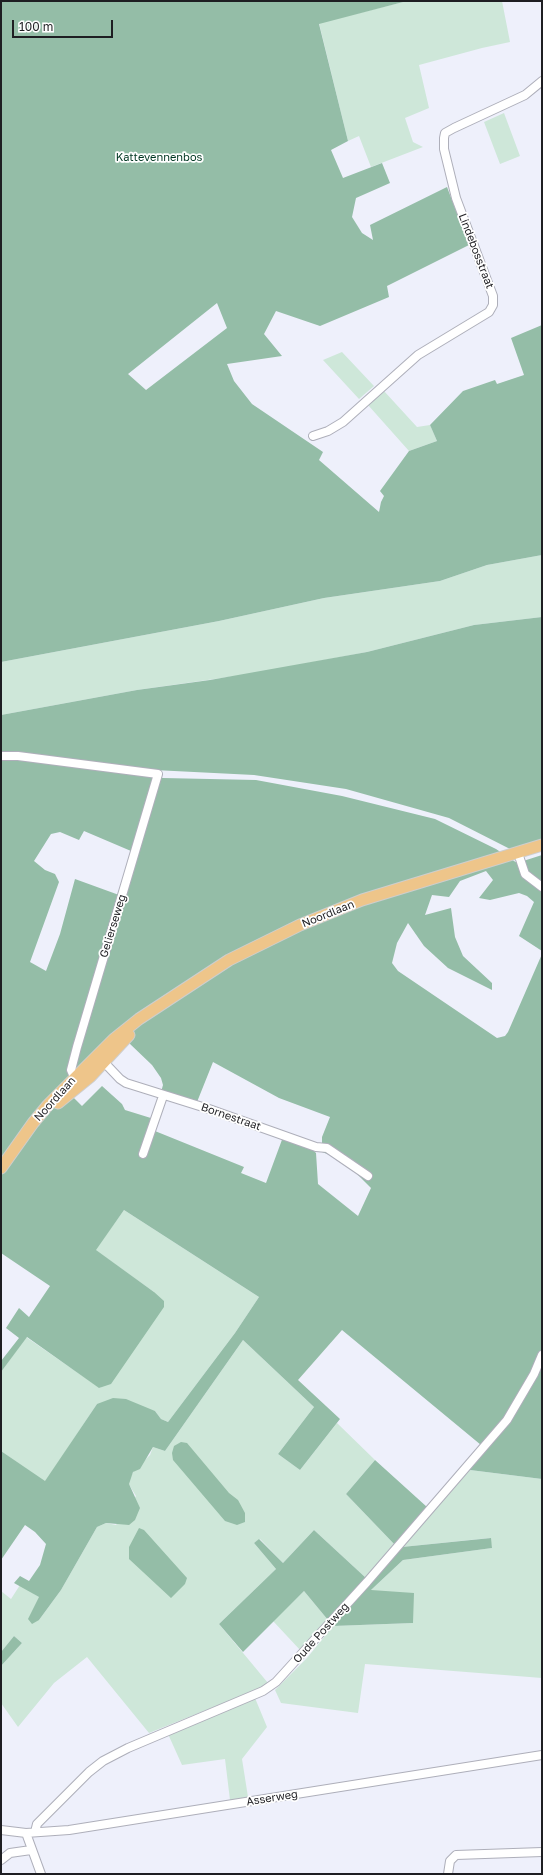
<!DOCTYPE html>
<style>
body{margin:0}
#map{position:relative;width:543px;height:1875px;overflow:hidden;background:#eef0fb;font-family:"Golos Text",sans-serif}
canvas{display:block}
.frame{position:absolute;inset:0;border:2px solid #1e1e22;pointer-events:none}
.scale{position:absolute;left:12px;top:20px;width:101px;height:18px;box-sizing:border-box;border:2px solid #1e1e22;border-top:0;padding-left:5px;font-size:12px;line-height:14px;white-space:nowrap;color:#1e1e22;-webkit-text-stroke:3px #fff;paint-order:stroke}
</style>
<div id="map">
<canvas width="543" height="1875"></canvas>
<div class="frame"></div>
<div class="scale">100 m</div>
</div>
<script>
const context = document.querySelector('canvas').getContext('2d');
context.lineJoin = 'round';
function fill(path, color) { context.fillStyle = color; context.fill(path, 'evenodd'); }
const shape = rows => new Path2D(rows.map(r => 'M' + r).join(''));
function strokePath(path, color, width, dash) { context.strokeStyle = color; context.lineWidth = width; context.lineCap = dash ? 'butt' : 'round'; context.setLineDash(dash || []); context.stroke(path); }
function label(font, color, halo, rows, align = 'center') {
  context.font = font + ' "Golos Text",sans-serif'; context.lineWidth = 3.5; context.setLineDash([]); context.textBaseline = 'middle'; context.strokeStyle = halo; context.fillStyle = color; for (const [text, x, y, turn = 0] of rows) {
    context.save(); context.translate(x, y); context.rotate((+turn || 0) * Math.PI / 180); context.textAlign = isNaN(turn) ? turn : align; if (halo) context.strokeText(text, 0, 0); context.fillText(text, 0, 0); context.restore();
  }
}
fill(shape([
 [407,1,502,1,510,42,482,48,419,65,429,108,405,118,413,142,423,147,371,167,359,136,348,141,319,23],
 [504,113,520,156,500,164,484,122],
 [342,352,374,386,359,399,323,360],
 [384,391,417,427,430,425,437,441,409,451,368,405],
 [542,555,542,617,474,625,367,652,250,674,137,690,1,715,1,662,219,621,324,598,440,581,487,565],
 [124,1210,259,1297,235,1333,168,1422,161,1419,155,1411,97,1404,45,1482,1,1451,1,1372,26,1337,100,1388,154,1292,95,1250],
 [243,1340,314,1407,278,1454,300,1470,337,1423,375,1460,346,1494,395,1545,366,1578,314,1530,283,1563,260,1539,254,1543,276,1569,219,1624,268,1683,256,1690,149,1733,87,1657,54,1683,18,1727,1,1703,1,1666,22,1643,14,1636,1,1652,1,1591,11,1599,20,1585,39,1597,39,1620,61,1590,97,1527,106,1523,116,1525,136,1496,128,1483,133,1472,150,1455,153,1447,165,1451],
 [470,1470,542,1479,542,1678,365,1664,358,1713,281,1703,275,1690,307,1658,333,1626,413,1623,370,1591,403,1560,492,1548,490,1538,402,1547],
 [304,1591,328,1620,301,1651,273,1621],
 [255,1698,267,1727,242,1759,248,1797,230,1800,225,1759,182,1765,168,1734]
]), '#cee7d9');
fill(shape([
 [1,1,407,1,319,24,348,141,331,150,343,178,382,163,390,183,356,198,352,217,362,233,373,240,370,225,447,187,469,245,387,286,389,297,320,326,276,311,264,334,282,356,227,364,234,381,252,404,323,452,319,460,379,512,381,502,384,496,380,491,409,451,437,441,430,425,463,391,495,380,497,384,524,375,511,338,542,325,542,555,487,565,440,581,324,598,219,621,1,662],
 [217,303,227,328,146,390,128,374],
 [542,617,542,842,512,850,449,818,346,789,254,775,154,770,1,753,1,715,137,690,210,680,367,652,474,625],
 [1,758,20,759,163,778,256,780,342,796,435,819,496,849,517,863,542,855,542,951,519,936,534,902,527,896,519,893,490,900,479,898,493,880,486,871,460,881,449,897,432,895,425,915,451,908,455,937,463,956,492,983,492,990,448,968,424,946,408,923,397,943,392,963,398,971,497,1038,505,1036,508,1032,542,954,542,1479,470,1470,465,1464,481,1445,342,1330,298,1380,340,1419,300,1470,278,1454,314,1407,243,1340,165,1451,153,1447,140,1469,133,1472,129,1484,140,1508,135,1520,129,1525,106,1523,97,1527,61,1590,39,1620,32,1624,28,1619,39,1597,14,1583,20,1576,29,1581,40,1565,46,1544,35,1532,25,1525,1,1560,1,1451,45,1481,97,1404,113,1398,126,1399,155,1411,161,1419,168,1422,235,1333,259,1297,124,1210,96,1250,154,1292,164,1301,164,1307,111,1384,99,1388,27,1337,1,1372,1,1361,19,1338,6,1328,19,1308,29,1317,50,1286,1,1253],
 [84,831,131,851,119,895,75,879,60,934,46,971,30,962,59,882,55,874,45,870,34,861,51,834,60,832,79,840],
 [129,1043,152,1065,161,1078,163,1085,161,1092,197,1102,213,1062,279,1098,330,1117,322,1137,322,1152,343,1160,371,1188,358,1216,318,1184,316,1153,306,1143,283,1137,266,1183,241,1173,244,1167,150,1129,154,1119,125,1110,122,1104,102,1086,82,1106,72,1096],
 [181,1442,187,1443,229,1493,238,1500,245,1513,245,1522,237,1525,225,1521,173,1460,172,1453,174,1446],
 [375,1460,427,1507,395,1545,346,1494],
 [139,1528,144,1530,187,1578,185,1584,171,1598,129,1559,129,1547],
 [314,1530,366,1578,328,1620,304,1591,243,1652,219,1624,276,1569,254,1543,259,1539,283,1563],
 [491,1538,492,1548,403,1560,371,1590,414,1593,413,1623,333,1626,402,1547],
 [14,1636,22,1643,1,1666,1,1652]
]), '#94bda7');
const minor = shape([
 [313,436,328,431,343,422,418,355,489,312,493,305,493,296,456,198,444,149,444,138,445,133,454,128,525,95,542,81],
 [1,756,18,756,158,774,77,1047,71,1070,74,1077],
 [518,853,525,874,542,887],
 [100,1058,120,1079,126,1083,209,1109,316,1147,327,1148,368,1176],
 [143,1154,163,1096],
 [1,1830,26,1833,69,1830,542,1755],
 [35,1832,37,1824,89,1772,103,1761,128,1748,263,1691,276,1682,367,1582,507,1420,534,1374,542,1355],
 [26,1833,41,1874],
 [1,1860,10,1853,31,1850],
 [448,1874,450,1861,456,1855,542,1852]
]);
const major = shape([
 [58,1103,90,1077,129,1035],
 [1,1168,33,1123,48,1105,114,1039,139,1019,229,960,300,925,362,900,542,845]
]);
strokePath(minor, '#aeafba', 10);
strokePath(major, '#cecece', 13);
strokePath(minor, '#fff', 8);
strokePath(major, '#eec58a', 11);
label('11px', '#003722', '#fff', [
 ["Kattevennenbos",159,158]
]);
label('11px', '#1e1e22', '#fff', [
 ["Lindebosstraat",476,251,69],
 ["Noordlaan",328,914,-22],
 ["Gelierseweg",113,926,-73],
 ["Noordlaan",55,1099,-48],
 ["Bornestraat",231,1117,19],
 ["Oude Postweg",321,1633,-48],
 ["Asserweg",272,1798,-9]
]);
</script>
